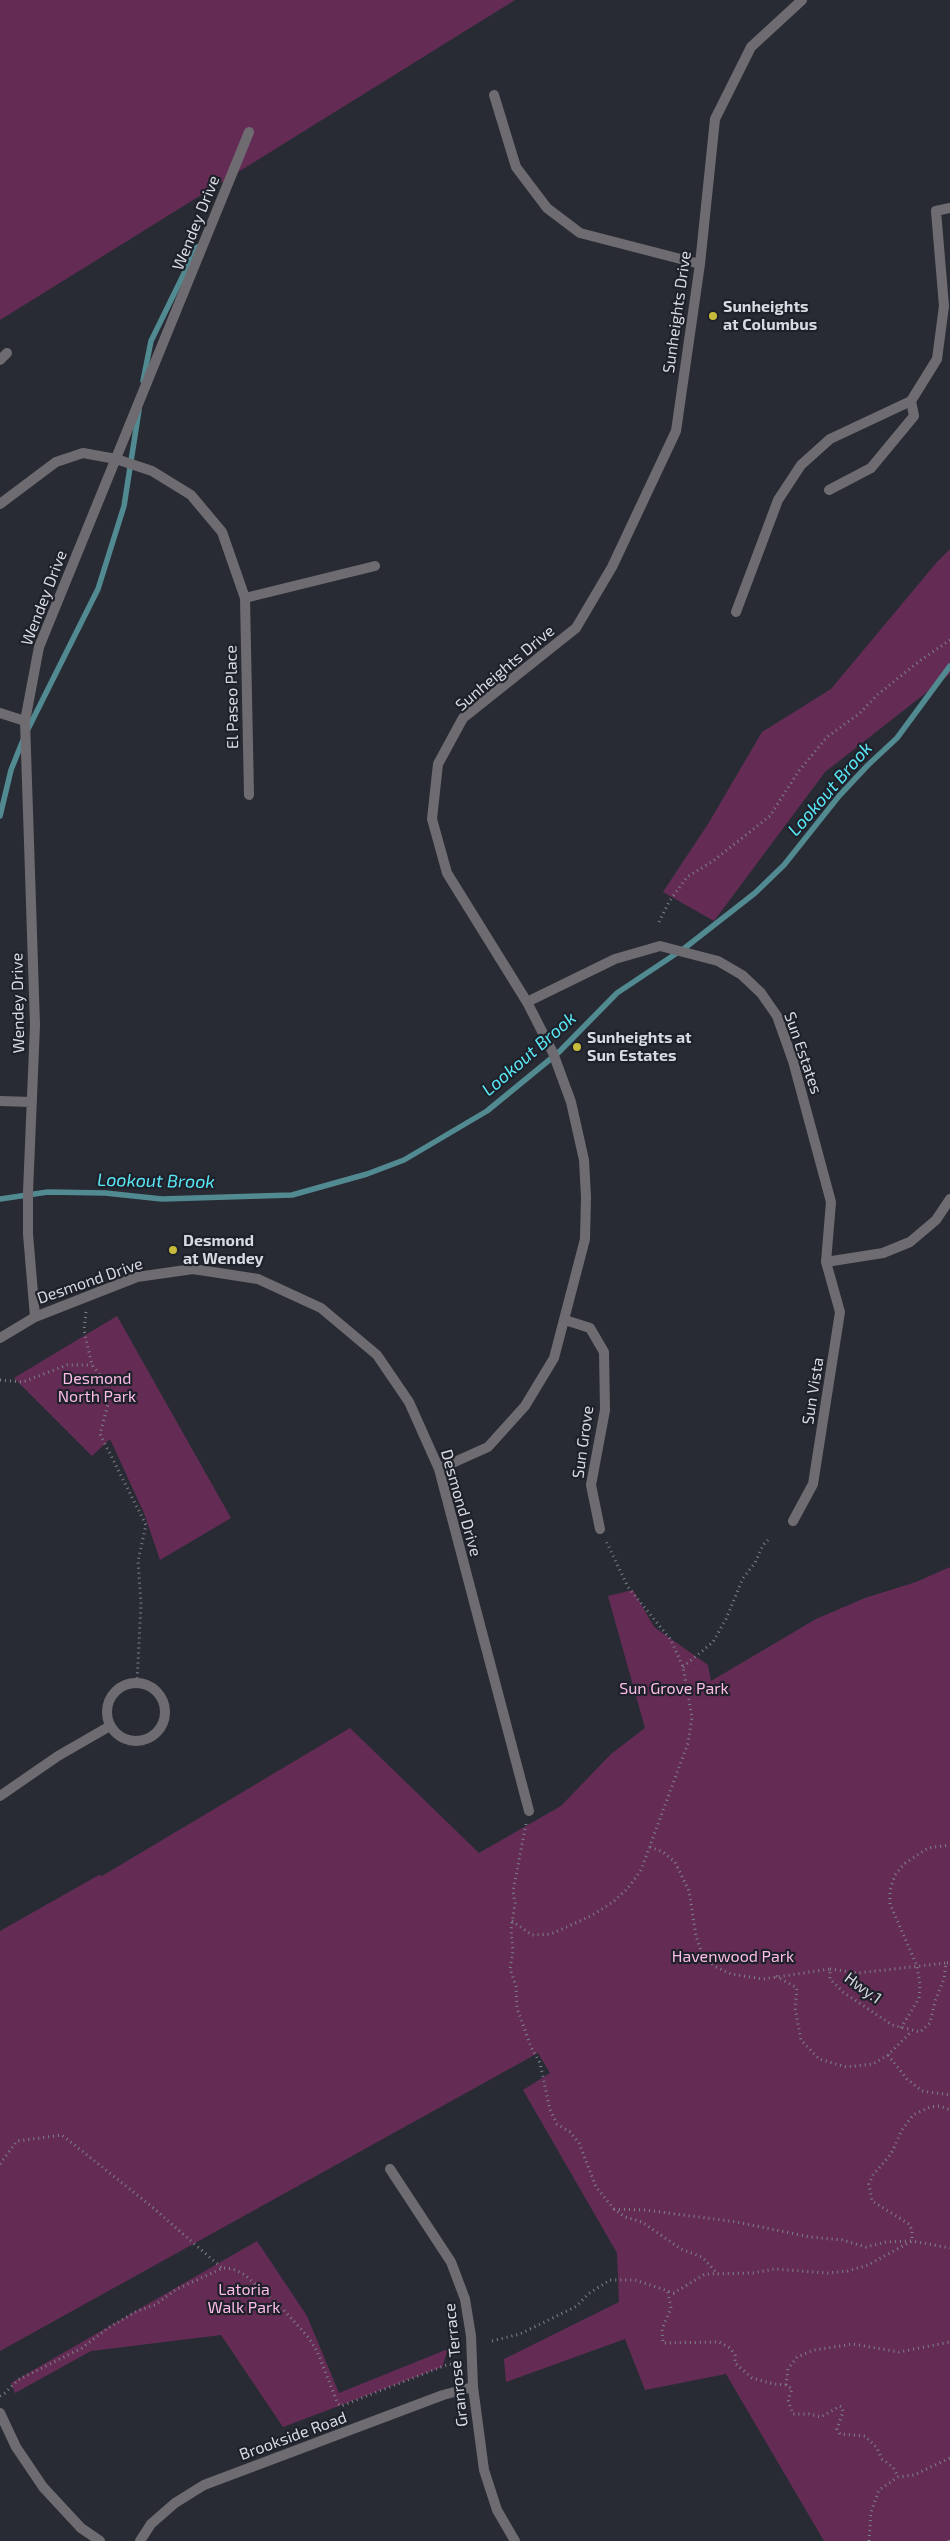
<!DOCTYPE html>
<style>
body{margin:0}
canvas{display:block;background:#282b34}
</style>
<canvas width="950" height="2541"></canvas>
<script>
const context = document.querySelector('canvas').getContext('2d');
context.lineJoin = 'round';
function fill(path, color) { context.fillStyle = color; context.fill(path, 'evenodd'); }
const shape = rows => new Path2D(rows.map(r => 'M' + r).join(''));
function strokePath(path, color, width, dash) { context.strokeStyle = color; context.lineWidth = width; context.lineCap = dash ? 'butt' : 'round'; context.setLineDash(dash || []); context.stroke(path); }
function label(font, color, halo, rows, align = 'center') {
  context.font = font + ' "Exo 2",sans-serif'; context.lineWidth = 4.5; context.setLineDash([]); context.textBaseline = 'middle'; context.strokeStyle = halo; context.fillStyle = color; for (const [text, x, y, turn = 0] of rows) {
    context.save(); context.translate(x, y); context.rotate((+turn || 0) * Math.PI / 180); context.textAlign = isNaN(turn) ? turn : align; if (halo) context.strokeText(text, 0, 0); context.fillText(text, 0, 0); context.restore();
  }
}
fill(shape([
 [0,0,515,0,0,320],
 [950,549,950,674,825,772,714,921,663,892,708,824,762,732,831,689,937,562],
 [117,1316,231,1518,160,1560,144,1513,110,1439,92,1456,14,1378],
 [950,1567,950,2541,824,2541,726,2374,645,2390,625,2339,506,2382,504,2359,619,2302,617,2253,523,2090,550,2073,538,2053,0,2351,0,1931,99,1875,102,1876,350,1728,479,1853,561,1806,611,1754,645,1728,608,1596,633,1590,654,1627,708,1665,711,1681,816,1619,865,1598,916,1582],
 [257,2241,307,2316,339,2393,448,2349,442,2367,283,2427,221,2335,91,2351,15,2393,11,2383]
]), '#642c55');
strokePath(shape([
 [143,381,151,341,197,247],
 [28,729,98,589,124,506,139,410],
 [0,816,11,770,23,740],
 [0,1199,48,1192,105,1193,162,1199,292,1195,367,1174,404,1160,487,1111,559,1052,617,993,686,947,755,893,784,865,839,796,868,765,897,738,950,666]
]), '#528a92', 5.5);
strokePath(shape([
 [659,922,669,902,687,877,713,861,770,816,798,772,827,737,860,713,877,695,921,660,950,640],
 [86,1312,84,1330,92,1365,107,1383,108,1404,100,1434,146,1525,138,1561,141,1604,137,1683],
 [0,1380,23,1382,67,1365,92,1365],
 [683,1667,713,1642,726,1619,743,1578,755,1563,763,1545,768,1540],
 [526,1824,513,1891,515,1903,511,1930,513,1951,510,1969,516,1986,517,2008,531,2047,540,2063,550,2110,557,2124,570,2132,579,2143,596,2187,614,2209,625,2217,642,2222,681,2249,702,2257,718,2274],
 [650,1847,663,1852,675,1862,689,1891,696,1936,701,1951,714,1966,731,1974,763,1979,830,1969,830,1979,843,1992,892,2025,920,2032,930,2023,935,2001,944,1979,946,1963,950,1963],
 [512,1921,532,1935,551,1934,591,1916,613,1902,628,1888,641,1870,688,1743,692,1717,683,1667,671,1640,628,1587,606,1541],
 [830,1969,858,1973,946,1963],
 [776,1976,797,1988,795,2008,801,2040,819,2059,846,2067,873,2064,888,2055,911,2032],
 [901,2028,919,1998,920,1984,917,1966,890,1904,890,1890,895,1875,904,1864,928,1848,950,1845],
 [888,2055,907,2079,922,2091,950,2095],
 [0,2164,17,2141,62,2135,151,2206,222,2268],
 [614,2209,645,2210,737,2222,810,2237,842,2240,866,2247,886,2242,912,2241,912,2230,909,2224,872,2201,869,2184,873,2175,891,2154,902,2130,913,2115,930,2107,940,2106,950,2110],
 [668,2292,671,2308,662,2329,663,2343,719,2342,730,2348,735,2355,735,2363,752,2378,774,2384,786,2385,792,2389,788,2400,793,2414,809,2414,821,2417,840,2406,842,2407,843,2412,837,2429,840,2434,865,2436,877,2448,882,2459,893,2467,898,2477],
 [492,2341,520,2334,577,2306,588,2294,610,2280,635,2280,674,2293,705,2274,753,2273,774,2269,828,2273,848,2271,868,2265,912,2241,950,2248],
 [786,2385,788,2369,797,2357,814,2350,853,2344,899,2352,950,2342],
 [0,2396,5,2393,18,2380,82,2348,108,2328,137,2311,155,2305,175,2290,223,2268,233,2269,245,2275,283,2309,308,2337,317,2351,338,2404,341,2406,449,2364,456,2365],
 [869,2541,871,2512,879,2490,898,2477,914,2475,950,2458],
 [949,2541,950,2536]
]), '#7f8189', 3, [1, 4]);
strokePath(shape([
 [494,95,516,167,547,208,580,233,700,264],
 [0,360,7,353],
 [829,490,871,468,914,416,911,401],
 [0,504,56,462,83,453,116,459,152,471,191,495,222,532,245,598,249,795],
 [245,598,375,566],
 [736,612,778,500,801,465,830,439,911,401,937,359,944,306,936,211,950,208],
 [0,713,25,721],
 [527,1002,615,959,660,946,718,961,742,975,761,993,777,1016,793,1061,831,1202,826,1262,840,1312,813,1484,793,1521],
 [0,1101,32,1102],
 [826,1262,883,1253,910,1242,936,1220,950,1199],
 [35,1317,28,1234,28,1192,35,1025,25,721,39,647,249,132],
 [565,1320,590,1328,604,1352,605,1410,591,1485,600,1529],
 [0,1338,35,1317,137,1277,193,1269,258,1279,321,1308,377,1355,409,1402,439,1469,529,1811],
 [439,1469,488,1447,525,1406,554,1358,585,1239,586,1197,584,1160,571,1102,553,1053,527,1002,447,873,432,819,438,764,463,718,576,628,612,567,676,431,700,264,715,119,751,47,802,0],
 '107 1712a29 29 0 1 1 58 0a29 29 0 1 1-58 0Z',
 [0,1796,58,1756,110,1726],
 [390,2169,451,2262,465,2299,471,2336,473,2387,484,2470,497,2510,515,2541],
 [0,2413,16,2447,43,2487,81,2528,100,2541],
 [140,2541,151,2524,175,2503,204,2485,443,2395,473,2387]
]), '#6e6c71', 10);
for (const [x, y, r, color] of [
 [713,316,5,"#c7bb3c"],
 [577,1047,5,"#c7bb3c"],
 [173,1250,5,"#c7bb3c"]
]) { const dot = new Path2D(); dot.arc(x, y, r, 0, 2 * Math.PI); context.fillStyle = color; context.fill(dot); strokePath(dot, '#1e212a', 2); }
label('16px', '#d8dae1', '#1e212a', [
 ["Wendey Drive",196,223,-68],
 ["Sunheights Drive",677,312,-82],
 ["Wendey Drive",44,598,-69],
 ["Sunheights Drive",505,668,-40],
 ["El Paseo Place",232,697,-91],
 ["Wendey Drive",18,1003,-91],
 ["Sun Estates",803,1053,71],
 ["Desmond Drive",90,1281,-19],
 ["Sun Vista",813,1391,-81],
 ["Sun Grove",583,1442,-82],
 ["Desmond Drive",461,1503,74],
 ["Hwy.1",863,1988,36],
 ["Granrose Terrace",456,2365,-96],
 ["Brookside Road",293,2436,-20]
]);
label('bold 16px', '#d8dae1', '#1e212a', [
 ["Sunheights",723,307],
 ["at Columbus",723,325],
 ["Sunheights at",587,1038],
 ["Sun Estates",587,1056],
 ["Desmond",183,1241],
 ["at Wendey",183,1259]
], 'left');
label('16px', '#fcbce7', '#1e212a', [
 ["Desmond",97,1379],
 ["North Park",97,1397],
 ["Sun Grove Park",674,1689],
 ["Havenwood Park",733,1957],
 ["Latoria",244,2290],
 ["Walk Park",244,2308]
]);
label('italic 18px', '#59e7f5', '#1e212a', [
 ["Lookout Brook",830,789,-49],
 ["Lookout Brook",529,1054,-41],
 ["Lookout Brook",156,1181,1]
]);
</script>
